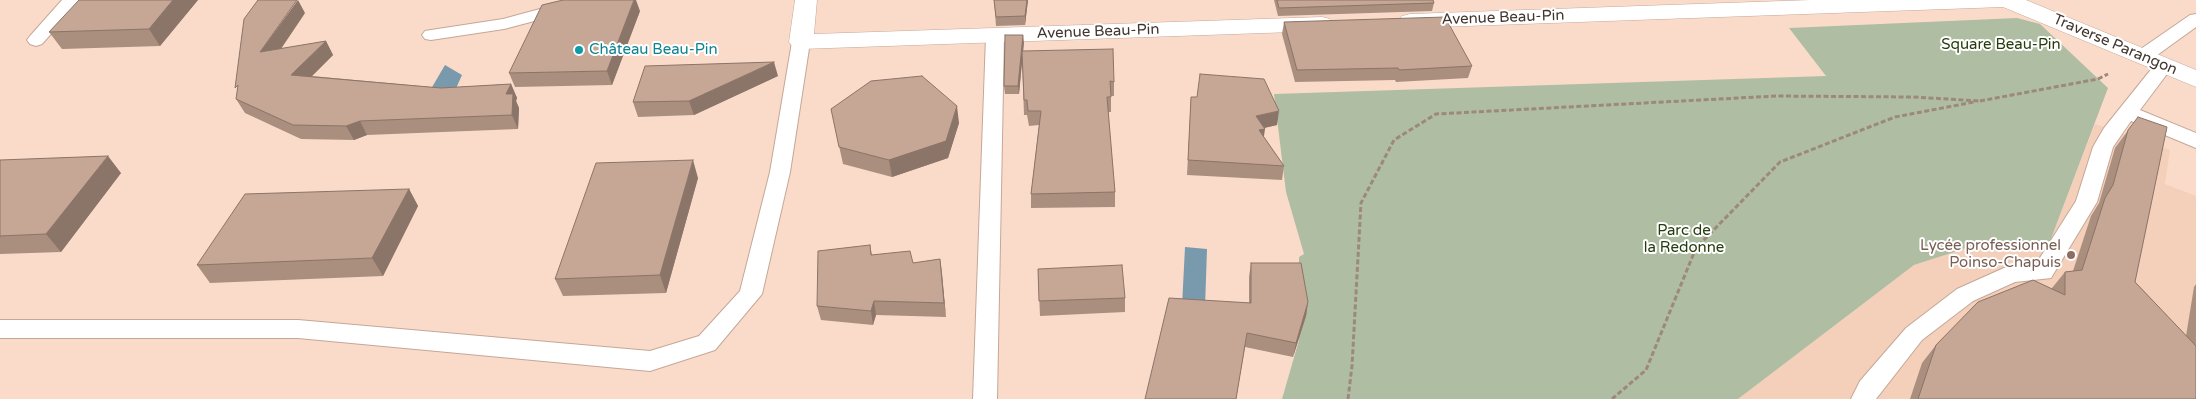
<!DOCTYPE html>
<meta charset="utf-8">
<style>
body{margin:0}
canvas{display:block;background:#fadbca}
</style>
<canvas width="2196" height="399"></canvas>
<script>
const context = document.querySelector('canvas').getContext('2d');
context.lineJoin = 'round';
function fill(path, color) { context.fillStyle = color; context.fill(path, 'evenodd'); }
const shape = rows => new Path2D(rows.map(r => 'M' + r).join(''));
function strokePath(path, color, width, dash) { context.strokeStyle = color; context.lineWidth = width; context.lineCap = dash ? 'butt' : 'round'; context.setLineDash(dash || []); context.stroke(path); }
function label(font, color, halo, rows, align = 'center') {
  context.font = font + ' "Varela Round",sans-serif'; context.lineWidth = 4; context.setLineDash([]); context.textBaseline = 'middle'; context.strokeStyle = halo; context.fillStyle = color; for (const [text, x, y, turn = 0] of rows) {
    context.save(); context.translate(x, y); context.rotate((+turn || 0) * Math.PI / 180); context.textAlign = isNaN(turn) ? turn : align; if (halo) context.strokeText(text, 0, 0); context.fillText(text, 0, 0); context.restore();
  }
}
fill(shape([
 [2095,124,2170,150,2165,184,2196,196,2196,399,1738,399,1914,265,1982,243,2049,244]
]), '#f4cfba');
fill(shape([
 [2017,18,2040,24,2108,88,2049,244,1982,243,1914,265,1738,399,1282,399,1299,340,1299,257,1304,254,1286,192,1274,94,1826,76,1789,28]
]), '#afbea3');
fill(shape([
 [445,65,462,75,454,93,428,94],
 [1185,247,1207,249,1205,308,1182,306]
]), '#799aac');
const lane = shape([
 [62,0,81,0,42,44,36,46,30,44,27,40,30,36,62,0],
 [573,0,602,0,599,4,504,29,431,40,425,39,422,35,425,31,431,30,503,19,573,0],
 [2196,14,2196,27,2149,61,2142,63,2135,61,2133,57,2135,53,2190,15,2196,14],
 [995,31,1001,32,1004,36,997,399,973,399,986,36,989,32,995,31],
 [801,36,808,38,810,42,790,172,762,294,715,350,650,371,298,338,0,338,0,320,298,320,650,351,699,336,740,291,770,172,792,42,794,38,801,36],
 [2164,60,2171,62,2173,66,2140,110,2196,133,2196,148,2131,121,2113,147,2097,202,2051,278,2015,282,1973,301,1922,340,1876,399,1851,399,1860,381,1906,328,1957,289,2004,268,2036,264,2076,201,2093,147,2104,128,2157,62,2164,60]
]);
const street = shape([
 [795,0,817,0,814,34,1322,17,1330,19,1334,24,1330,29,1322,31,801,49,793,47,789,42,795,0],
 [1811,0,2026,0,2196,70,2196,87,2003,7,1410,28,1402,26,1398,21,1402,16,1410,14,1811,0]
]);
strokePath(lane, '#c5a797', 2);
strokePath(street, '#c5a797', 1);
strokePath(shape([
 [1980,101,2098,79,2108,74],
 [1348,399,1352,366,1361,203,1394,140,1436,114,1776,96,1913,97,1980,101],
 [1612,399,1646,370,1696,248,1780,162,1895,117,1974,102]
]), '#9d887c', 3, [5, 2.5]);
fill(lane, '#fff');
fill(street, '#fff');
fill(shape([
 [198,0,160,46,62,49,49,32],
 [994,0,1028,0,1025,25,996,26],
 [1274,0,1433,0,1434,3,1432,11,1278,16],
 [640,11,612,85,515,87,509,73],
 [305,13,281,49,326,41,333,55,312,76,441,88,511,84,517,98,516,101,519,108,518,129,367,135,354,140,301,139,245,113,236,99],
 [1284,22,1472,66,1468,78,1396,82,1395,80,1295,82,1282,34],
 [1023,35,1023,51,1114,82,1114,96,1111,96,1111,112,1108,112,1115,192,1115,207,1031,208,1031,194,1039,125,1029,126,1027,115,1024,115,1022,59,1019,94,1005,94,1004,86],
 [778,76,694,115,638,117,633,102],
 [1191,97,1277,125,1264,128,1264,137,1284,166,1282,180,1187,175],
 [831,109,959,123,948,158,892,177,843,164],
 [2138,117,2135,282,2186,336,2194,287,2196,284,2196,399,1910,399,1922,363,1936,345,2052,288,2065,272,2073,271,2091,216,2099,203,2115,148],
 [0,160,121,173,61,252,0,254],
 [698,178,666,293,563,296,555,279],
 [409,189,418,206,383,276,210,283,197,265],
 [870,245,872,255,913,263,940,259,946,317,876,315,873,325,821,320,817,306],
 [1251,263,1308,302,1306,316,1293,357,1245,347,1236,399,1145,399,1249,303,1249,277],
 [1038,269,1125,298,1125,312,1040,316]
]), '#aa8f7f');
fill(shape([
 [173,0,198,0,160,46,149,29],
 [298,0,305,13,269,66,260,52],
 [634,0,636,0,640,11,612,85,607,71],
 [1027,0,1028,0,1025,25,1025,16],
 [1023,35,1024,43,1019,94,1018,86],
 [326,41,333,55,299,89,291,75],
 [774,62,778,76,694,115,689,101],
 [511,84,517,98,516,101,519,108,518,129,512,115,506,94],
 [957,106,959,123,948,158,892,177,889,160],
 [1279,111,1277,125,1255,130,1256,116],
 [360,121,367,135,354,140,346,126],
 [1265,129,1263,143,1259,130],
 [108,156,121,173,61,252,46,234],
 [693,160,698,178,666,293,660,275],
 [409,189,418,206,383,276,372,258],
 [940,259,942,273,946,317,944,303],
 [874,301,876,315,873,325,871,311],
 [1308,302,1306,316,1293,357,1296,343]
]), '#8b7468');
const building = shape([
 [79,0,173,0,149,29,49,32,79,0],
 [258,0,297,0,260,52,326,41,291,75,441,88,511,84,506,94,513,94,512,115,360,121,346,126,293,125,236,99,238,85,235,88,244,19,258,0],
 [563,0,634,0,607,71,509,73,542,5,563,0],
 [994,0,1027,0,1025,16,996,17,994,0],
 [1277,0,1433,0,1434,3,1279,8,1277,0],
 [1445,17,1472,66,1399,70,1398,68,1297,70,1284,22,1445,17],
 [1005,35,1023,35,1018,86,1004,86,1005,35],
 [1113,49,1114,82,1110,81,1111,97,1107,97,1115,192,1031,194,1041,111,1028,111,1027,100,1024,100,1022,51,1113,49],
 [774,62,689,101,633,102,645,66,774,62],
 [1200,74,1264,79,1279,111,1256,116,1265,129,1259,130,1284,166,1188,160,1191,97,1197,97,1200,74],
 [922,76,957,106,946,141,889,160,839,147,831,109,871,81,922,76],
 [2138,117,2167,127,2135,282,2196,346,2196,399,1918,399,1936,345,1978,302,2033,280,2065,295,2065,272,2082,270,2105,198,2113,185,2128,130,2138,117],
 [108,156,46,234,0,236,0,160,108,156],
 [693,160,660,275,555,279,596,163,693,160],
 [409,189,372,258,197,265,245,194,409,189],
 [870,245,871,255,910,251,913,263,940,259,944,303,874,301,871,311,817,306,818,251,870,245],
 [1251,263,1301,263,1308,302,1296,343,1247,333,1236,399,1145,399,1169,298,1251,303,1251,263],
 [1122,265,1125,298,1039,301,1038,269,1122,265]
]);
fill(building, '#c6a694');
strokePath(building, '#8b7468', 1);
for (const [x, y, r, color] of [
 [579,50,5,"#0f9aa8"],
 [2071,255,5,"#8d6e63"]
]) { const dot = new Path2D(); dot.arc(x, y, r, 0, 2 * Math.PI); context.fillStyle = color; context.fill(dot); strokePath(dot, '#fff', 2); }
label('15px', '#41352e', '#fff', [
 ["Avenue Beau-Pin",1503,18,-2],
 ["Avenue Beau-Pin",1098,32,-2],
 ["Traverse Parangon",2115,45,23]
]);
label('15px', '#263c0e', '#fff', [
 ["Square Beau-Pin",2001,45],
 ["Parc de",1684,231],
 ["la Redonne",1684,248]
]);
label('15px', '#0d838f', '#fff', [
 ["Château Beau-Pin",589,50]
], 'left');
label('15px', '#785e54', '#fff', [
 ["Lycée professionnel",2061,246],
 ["Poinso-Chapuis",2061,263]
], 'right');
</script>
